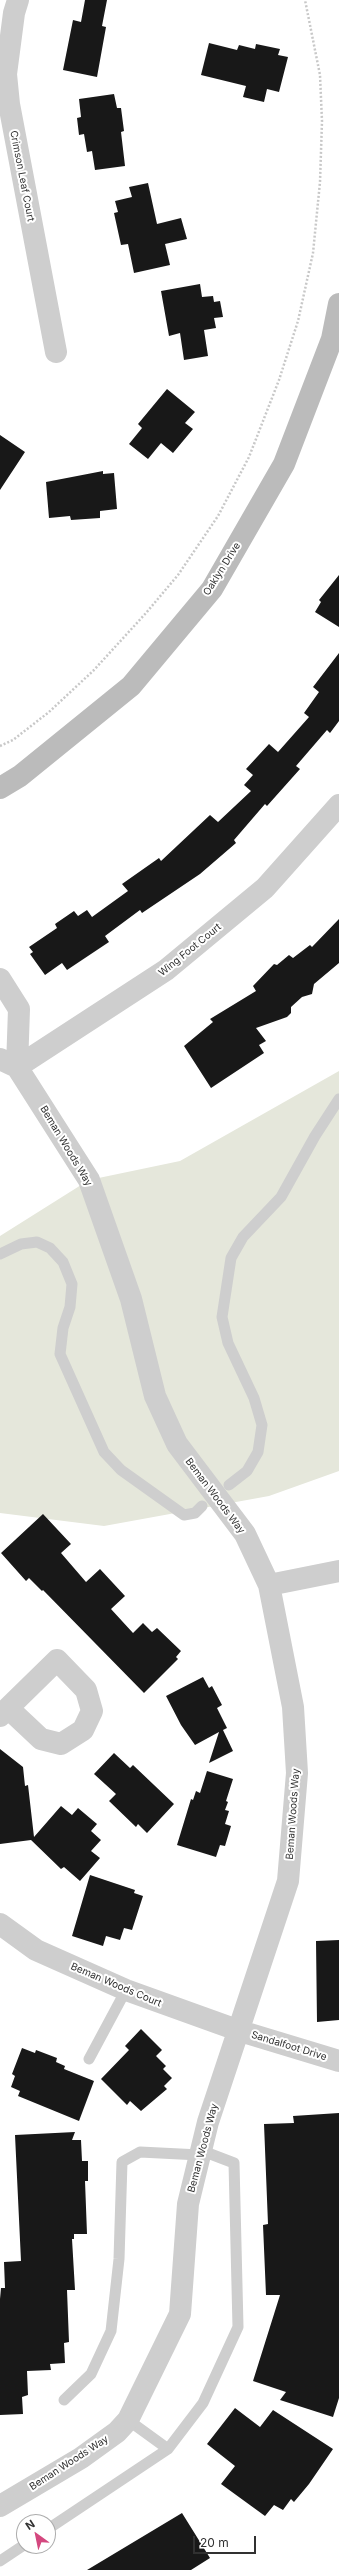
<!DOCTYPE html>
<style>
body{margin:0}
#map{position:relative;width:339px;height:2570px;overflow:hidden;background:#fff;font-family:Inter,sans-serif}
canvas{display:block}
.north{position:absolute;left:16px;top:2514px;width:40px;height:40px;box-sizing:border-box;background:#fff;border:1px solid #adadad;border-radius:50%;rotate:327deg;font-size:11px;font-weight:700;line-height:16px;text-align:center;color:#313131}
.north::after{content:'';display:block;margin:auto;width:14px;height:18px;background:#d4487f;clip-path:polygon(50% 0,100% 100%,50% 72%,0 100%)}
.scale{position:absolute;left:193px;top:2536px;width:63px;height:18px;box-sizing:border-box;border:2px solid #313131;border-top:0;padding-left:5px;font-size:12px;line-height:14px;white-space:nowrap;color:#313131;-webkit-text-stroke:3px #fff;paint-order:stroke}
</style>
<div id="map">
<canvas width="339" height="2570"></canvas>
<div class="north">N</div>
<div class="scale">20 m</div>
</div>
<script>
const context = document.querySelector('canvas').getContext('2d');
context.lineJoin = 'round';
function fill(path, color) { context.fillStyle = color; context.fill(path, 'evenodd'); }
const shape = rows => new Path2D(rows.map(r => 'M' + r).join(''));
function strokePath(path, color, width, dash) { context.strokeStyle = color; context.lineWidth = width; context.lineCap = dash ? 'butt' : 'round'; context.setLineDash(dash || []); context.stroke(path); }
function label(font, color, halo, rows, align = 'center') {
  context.font = font + ' Inter,sans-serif'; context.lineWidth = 4; context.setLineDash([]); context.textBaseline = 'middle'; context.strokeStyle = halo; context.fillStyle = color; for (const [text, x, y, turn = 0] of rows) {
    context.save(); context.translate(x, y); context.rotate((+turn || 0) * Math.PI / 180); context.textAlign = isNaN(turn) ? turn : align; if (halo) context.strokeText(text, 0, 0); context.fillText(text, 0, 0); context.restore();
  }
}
fill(shape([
 [339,1071,339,1471,269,1496,104,1526,0,1513,0,1236,89,1180,180,1161]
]), '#e5e7db');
fill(shape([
 [85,0,107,0,102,26,106,27,97,77,63,70,73,20,81,22],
 [209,43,237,50,239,45,255,49,256,44,280,49,278,55,288,57,279,92,267,89,264,102,243,97,246,86,201,75],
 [114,94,117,108,121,108,124,131,121,132,125,166,95,170,92,151,87,152,84,134,79,135,77,118,81,117,79,99],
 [148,183,157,224,181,218,187,239,165,244,170,265,134,273,128,244,121,245,114,213,118,212,115,201,132,197,129,187],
 [200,284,202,297,213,296,214,302,220,301,223,317,214,318,216,328,204,330,208,356,184,360,180,333,169,336,161,291],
 [167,389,195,412,185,423,193,429,173,453,161,443,148,459,129,444,142,428,138,424],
 [0,435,25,452,0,490],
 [103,471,103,474,114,473,117,509,100,511,100,518,71,520,70,516,49,518,46,482],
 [339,575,339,627,315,612,321,602,319,600],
 [339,653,339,721,330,733,327,730,296,766,300,769,267,806,265,804,234,840,236,843,200,874,142,913,140,910,105,936,109,942,67,970,62,963,45,975,30,954,33,952,29,947,57,928,55,924,74,911,78,916,87,910,92,917,128,891,122,884,159,858,161,861,210,815,218,822,251,791,244,785,253,775,246,769,269,744,278,752,309,717,304,713,319,692,313,687],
 [339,919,339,963,314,984,312,994,302,997,291,1007,291,1013,287,1017,256,1028,266,1041,259,1045,264,1053,211,1088,184,1046,213,1022,210,1019,256,991,253,986,274,964,277,965,289,955,293,958,310,945,312,947],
 [43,1514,71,1544,61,1553,86,1582,100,1569,125,1596,111,1609,133,1633,143,1623,152,1632,157,1628,181,1651,176,1657,178,1659,144,1693,43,1590,42,1591,29,1578,26,1581,1,1553],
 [203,1677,209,1688,212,1686,222,1705,217,1708,227,1728,223,1730,233,1751,209,1763,219,1732,195,1745,181,1725,166,1696],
 [0,1749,23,1767,25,1786,28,1785,34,1837,61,1806,72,1815,78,1808,97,1824,91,1831,101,1840,91,1851,100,1858,80,1881,64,1867,61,1869,31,1840,0,1844],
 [114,1753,130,1768,133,1765,174,1804,147,1833,138,1824,136,1827,109,1801,116,1794,94,1774],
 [207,1771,233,1779,226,1801,228,1802,225,1810,229,1811,225,1824,231,1826,225,1846,220,1845,216,1857,177,1845,191,1799,193,1800,196,1791,200,1793],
 [90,1875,135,1890,134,1893,143,1896,132,1930,124,1928,120,1940,106,1936,103,1946,72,1936],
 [339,1940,339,2020,317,2022,316,1941],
 [141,2029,162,2050,156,2056,166,2066,163,2069,172,2078,164,2086,167,2089,141,2111,130,2101,127,2105,101,2079,129,2050,125,2046],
 [22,2048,35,2053,36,2050,57,2058,56,2062,65,2066,64,2069,94,2081,79,2121,18,2096,20,2091,11,2087,15,2076,12,2074],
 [339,2113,339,2398,333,2417,280,2400,286,2392,253,2381,280,2295,266,2295,263,2225,268,2224,264,2124,294,2123,293,2116],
 [75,2132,72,2140,81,2140,82,2161,88,2161,88,2181,85,2181,87,2234,74,2234,74,2239,72,2239,75,2290,67,2290,69,2342,64,2343,65,2363,50,2364,51,2370,27,2371,28,2395,22,2397,23,2414,0,2415,0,2299,1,2288,5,2288,4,2262,21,2261,15,2135],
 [235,2408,260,2427,273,2410,333,2449,309,2484,294,2502,291,2499,283,2510,274,2505,265,2516,221,2484,235,2466,207,2444],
 [182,2513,210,2558,191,2570,87,2570]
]), '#181818');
strokePath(shape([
 [0,746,13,740,49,712,94,670,146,613,178,575,218,516,249,457,279,380,298,321,313,253,320,182,322,121,320,75,305,0]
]), '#c8c8c8', 2.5, [2, 2]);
strokePath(shape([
 [0,1254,21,1244,37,1242,50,1248,63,1262,72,1284,70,1307,63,1328,60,1354,104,1452,121,1470,184,1515,195,1513,202,1506],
 [229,1485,247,1471,258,1452,262,1425,254,1398,228,1343,222,1317,231,1258,243,1237,281,1197,315,1136,339,1099],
 [89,2059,126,1990],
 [64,2400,91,2374,111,2331,119,2259,122,2162,140,2152,200,2155],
 [128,2420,168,2449],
 [48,2529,168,2449,203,2403,238,2327,234,2163,200,2150],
 [0,2561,24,2545]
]), '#cecece', 11);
strokePath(shape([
 [18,0,14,13,6,74,9,104,56,352],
 [0,979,19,1009,17,1067],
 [0,1059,17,1067,89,1180,131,1299,155,1396,177,1444,245,1534,269,1585,293,1707,297,1773,288,1881,208,2122,188,2204,180,2314,128,2420,117,2432,81,2458,0,2506],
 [17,1067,166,970,265,888,339,805],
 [269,1585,339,1571],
 [0,1716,8,1708,57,1660,86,1690,92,1711,83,1730,61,1744,41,1739,8,1708],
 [0,1924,36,1950,126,1990,240,2031,339,2061]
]), '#cecece', 22);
strokePath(shape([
 [0,788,20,776,131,686,212,589,284,464,332,339,339,304]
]), '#bbb', 22);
label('10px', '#313131', '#fff', [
 ["Crimson Leaf Court",22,176,79],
 ["Oaklyn Drive",222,569,-58],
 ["Wing Foot Court",190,950,-39],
 ["Beman Woods Way",66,1146,59],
 ["Beman Woods Way",215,1496,53],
 ["Beman Woods Way",293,1814,-86],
 ["Beman Woods Court",116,1985,23],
 ["Sandalfoot Drive",289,2046,17],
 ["Beman Woods Way",203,2148,-75],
 ["Beman Woods Way",69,2463,-33]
]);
</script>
